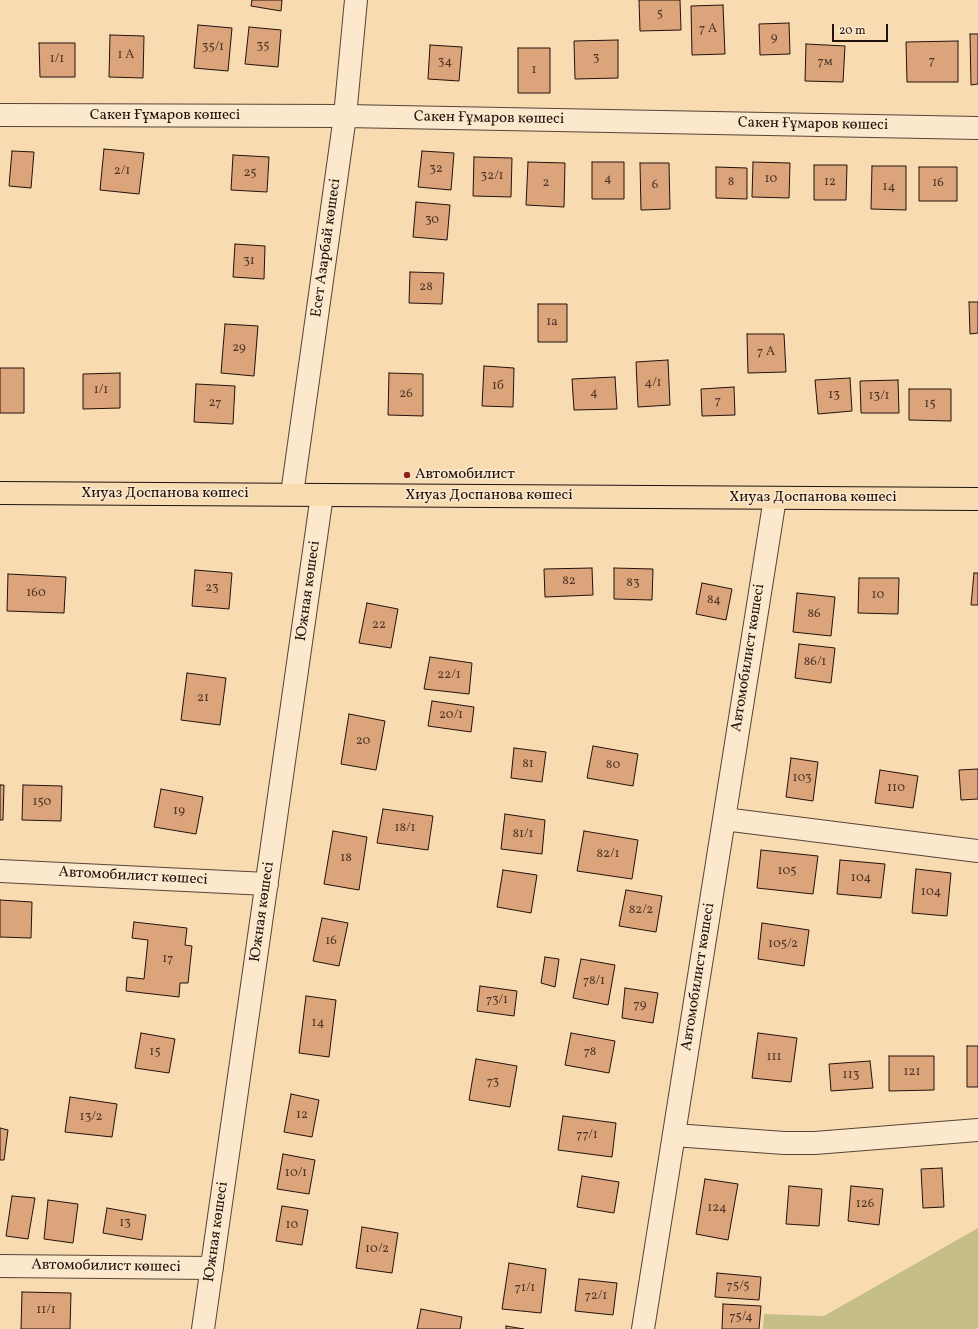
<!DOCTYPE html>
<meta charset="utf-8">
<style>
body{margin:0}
#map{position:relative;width:978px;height:1329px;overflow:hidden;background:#f9dbb2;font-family:Vollkorn,serif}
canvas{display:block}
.scale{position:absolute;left:832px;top:24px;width:56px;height:18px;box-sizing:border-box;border:2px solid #21120d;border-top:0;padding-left:5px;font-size:12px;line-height:14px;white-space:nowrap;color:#21120d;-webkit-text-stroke:3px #fbe8cd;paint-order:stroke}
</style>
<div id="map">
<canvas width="978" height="1329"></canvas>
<div class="scale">20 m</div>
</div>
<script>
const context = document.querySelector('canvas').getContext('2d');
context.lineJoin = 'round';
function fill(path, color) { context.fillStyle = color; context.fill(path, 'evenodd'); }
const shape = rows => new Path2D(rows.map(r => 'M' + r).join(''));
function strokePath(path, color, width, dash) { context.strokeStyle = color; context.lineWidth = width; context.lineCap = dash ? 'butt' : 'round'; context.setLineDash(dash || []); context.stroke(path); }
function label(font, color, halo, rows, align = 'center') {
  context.font = font + ' Vollkorn,serif'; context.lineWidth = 3; context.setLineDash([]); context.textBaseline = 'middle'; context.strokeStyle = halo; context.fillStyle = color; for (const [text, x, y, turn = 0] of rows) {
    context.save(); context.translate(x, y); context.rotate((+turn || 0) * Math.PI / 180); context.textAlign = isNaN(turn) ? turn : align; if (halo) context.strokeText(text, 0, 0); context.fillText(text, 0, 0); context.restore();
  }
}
fill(shape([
 [978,1228,978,1328,976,1329,763,1329,764,1314,824,1316]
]), '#c5be87');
const building = shape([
 [252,0,282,0,281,11,251,6,252,0],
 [639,0,680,0,681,30,640,31,639,0],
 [723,5,725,54,692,55,691,6,723,5],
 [789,23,790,54,760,55,759,24,789,23],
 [198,25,232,28,228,71,194,68,198,25],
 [249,27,281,30,278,67,245,64,249,27],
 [970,34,978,34,978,84,971,85,970,34],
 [110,35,144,36,143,78,109,77,110,35],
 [618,40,618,78,575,79,574,41,618,40],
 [958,41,958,82,907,82,906,42,958,41],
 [39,43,75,43,75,77,40,77,39,43],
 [806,44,845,46,843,82,805,81,806,44],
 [430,45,462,47,459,81,428,79,430,45],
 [518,48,550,48,550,93,518,93,518,48],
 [104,149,144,153,139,194,100,190,104,149],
 [12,151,34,152,31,188,9,186,12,151],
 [422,151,454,153,451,190,418,187,422,151],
 [233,155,269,157,267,192,231,190,233,155],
 [474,157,512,158,511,197,473,196,474,157],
 [528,162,565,163,564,207,526,205,528,162],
 [592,162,624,162,624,199,592,199,592,162],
 [753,162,790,163,789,198,752,197,753,162],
 [640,163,669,163,670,209,641,210,640,163],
 [814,165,847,165,846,200,814,200,814,165],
 [872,166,906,166,906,210,871,209,872,166],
 [716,167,747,168,747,199,716,198,716,167],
 [919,167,957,167,957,201,919,201,919,167],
 [416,202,450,205,447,240,413,237,416,202],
 [235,244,265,246,264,279,233,277,235,244],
 [410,272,444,273,442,304,409,303,410,272],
 [969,302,978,302,978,333,970,334,969,302],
 [538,304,567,304,567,342,538,342,538,304],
 [225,324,258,326,254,376,221,373,225,324],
 [747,334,784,334,786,372,748,373,747,334],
 [668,360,670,405,638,407,636,362,668,360],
 [484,366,514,368,513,407,482,406,484,366],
 [0,368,24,368,24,413,0,413,0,368],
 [120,373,120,408,83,409,83,374,120,373],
 [389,373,423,374,423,416,388,415,389,373],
 [615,377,617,409,574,410,572,379,615,377],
 [850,378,852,411,818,414,815,380,850,378],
 [898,380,899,413,861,413,860,381,898,380],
 [196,384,235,386,233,424,194,422,196,384],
 [734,387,735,415,702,416,701,389,734,387],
 [909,389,951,389,951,421,909,420,909,389],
 [592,568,593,595,545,597,544,569,592,568],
 [614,568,653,569,652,600,614,599,614,568],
 [195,570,232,573,229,609,192,606,195,570],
 [974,573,978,573,978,605,971,605,974,573],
 [8,574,66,577,64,613,7,611,8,574],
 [859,578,899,578,898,614,858,613,859,578],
 [702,583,732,589,726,620,696,614,702,583],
 [797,593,835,597,831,636,793,632,797,593],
 [367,603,398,609,391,648,359,643,367,603],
 [799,644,835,648,831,683,795,678,799,644],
 [430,657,472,663,469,694,424,689,430,657],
 [187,673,226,678,220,725,181,720,187,673],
 [432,701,474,707,471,732,428,726,432,701],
 [349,714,385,721,376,770,341,764,349,714],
 [593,746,638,754,633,786,587,778,593,746],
 [514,748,546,752,542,782,511,778,514,748],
 [791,758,818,762,813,801,786,797,791,758],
 [978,769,978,799,961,800,959,770,978,769],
 [880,770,918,776,913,808,875,803,880,770],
 [0,785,4,785,3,820,0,820,0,785],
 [23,785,62,786,61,821,22,820,23,785],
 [161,789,203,797,196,834,154,827,161,789],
 [383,809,433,816,428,850,377,843,383,809],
 [505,814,545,820,542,854,501,849,505,814],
 [333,831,367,837,359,890,324,884,333,831],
 [584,831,638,840,632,879,577,871,584,831],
 [761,850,818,856,813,894,757,888,761,850],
 [840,860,885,864,881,898,837,894,840,860],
 [916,869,951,873,947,916,912,913,916,869],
 [503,870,537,875,531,913,497,907,503,870],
 [626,890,662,896,656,932,619,926,626,890],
 [0,900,32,902,31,938,0,937,0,900],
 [322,918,348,923,339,966,313,961,322,918],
 [134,922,187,928,185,945,192,946,188,983,180,983,179,997,126,991,127,977,144,979,148,940,132,938,134,922],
 [762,923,809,930,804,966,758,959,762,923],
 [545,957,559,959,555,987,541,983,545,957],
 [581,959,615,965,608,1005,573,998,581,959],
 [480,986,517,991,514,1016,477,1011,480,986],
 [625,988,658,993,653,1023,622,1018,625,988],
 [306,996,336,1000,329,1057,299,1053,306,996],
 [141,1033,175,1039,169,1073,135,1068,141,1033],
 [571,1033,615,1041,609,1073,565,1065,571,1033],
 [758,1033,797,1038,791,1082,752,1078,758,1033],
 [967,1046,978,1046,978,1087,967,1087,967,1046],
 [889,1056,934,1056,934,1090,889,1091,889,1056],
 [476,1059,517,1066,510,1107,469,1100,476,1059],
 [870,1061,873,1088,831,1091,829,1064,870,1061],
 [291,1094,319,1100,312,1137,284,1132,291,1094],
 [70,1097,117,1104,112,1137,65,1132,70,1097],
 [563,1116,616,1123,612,1157,558,1150,563,1116],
 [0,1128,8,1130,4,1160,0,1160,0,1128],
 [283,1154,315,1160,309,1194,277,1189,283,1154],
 [942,1168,944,1207,923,1208,921,1169,942,1168],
 [582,1176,619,1182,614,1213,577,1207,582,1176],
 [705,1179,738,1184,728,1240,696,1234,705,1179],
 [789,1186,822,1189,819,1226,786,1224,789,1186],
 [851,1186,883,1189,879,1225,848,1221,851,1186],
 [12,1196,35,1198,28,1239,6,1236,12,1196],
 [48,1200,78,1204,73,1243,44,1239,48,1200],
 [282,1206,308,1210,302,1245,276,1241,282,1206],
 [107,1208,146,1215,142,1240,103,1233,107,1208],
 [362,1227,398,1233,392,1273,356,1268,362,1227],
 [509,1263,546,1269,541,1313,502,1309,509,1263],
 [717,1273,761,1277,759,1300,715,1297,717,1273],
 [579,1279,617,1283,613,1315,575,1311,579,1279],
 [22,1292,71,1293,70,1329,21,1329,22,1292],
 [723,1304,761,1306,759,1329,722,1329,723,1304],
 [421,1309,462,1317,460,1329,417,1329,421,1309],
 [506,1326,524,1329,506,1329,506,1326]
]);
fill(building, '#dca47a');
strokePath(building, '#21120d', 1);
const minor = shape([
 [0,115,345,116,978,128],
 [292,494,345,116,356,0],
 [724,819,978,851],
 [0,871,267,884],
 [674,1135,784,1143,815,1143,978,1130],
 [0,1266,212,1268],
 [203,1329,322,495],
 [643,1329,775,498]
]);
const major = shape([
 [0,493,978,499]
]);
strokePath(minor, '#574436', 24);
strokePath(major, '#21120d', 24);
strokePath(minor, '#fbe8cd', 22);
strokePath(major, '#f9dbb2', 22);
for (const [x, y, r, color] of [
 [407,475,4,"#8f2418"]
]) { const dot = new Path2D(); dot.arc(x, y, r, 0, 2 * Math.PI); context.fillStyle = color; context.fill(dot); strokePath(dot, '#fbe8cd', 1.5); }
label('13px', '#503628', null, [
 ["5",660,15],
 ["7 А",708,30],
 ["9",774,39],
 ["35",263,47],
 ["35/1",213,48],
 ["1 А",126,56],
 ["3",596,59],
 ["1/1",57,60],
 ["7",932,62],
 ["34",445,63],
 ["7м",825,63],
 ["1",534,71],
 ["32",436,170],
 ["2/1",122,172],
 ["25",250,174],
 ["32/1",492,177],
 ["4",608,180],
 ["10",771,180],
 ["8",731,183],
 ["12",830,183],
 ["2",546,184],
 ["16",938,184],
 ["6",655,186],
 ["14",889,188],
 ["30",432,221],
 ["31",249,262],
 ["28",426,288],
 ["1а",552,323],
 ["29",239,349],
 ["7 А",766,353],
 ["4/1",653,384],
 ["1б",498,387],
 ["1/1",101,391],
 ["4",594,394],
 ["26",406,395],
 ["13",834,396],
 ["13/1",879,397],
 ["7",718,402],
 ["27",215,404],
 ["15",930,405],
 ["82",569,582],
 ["83",633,584],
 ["23",212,589],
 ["160",36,594],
 ["10",878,596],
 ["84",714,601],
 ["86",814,615],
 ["22",379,626],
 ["86/1",815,663],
 ["22/1",449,676],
 ["21",203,699],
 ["20/1",451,716],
 ["20",363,742],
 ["81",528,765],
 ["80",613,766],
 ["103",802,779],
 ["110",896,789],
 ["150",42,803],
 ["19",179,812],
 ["18/1",405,829],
 ["81/1",523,835],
 ["82/1",608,855],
 ["18",346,859],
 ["105",787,872],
 ["104",861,879],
 ["104",931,893],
 ["82/2",641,911],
 ["16",331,942],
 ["105/2",783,945],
 ["17",168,960],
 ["78/1",594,982],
 ["73/1",497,1001],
 ["79",640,1006],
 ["14",318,1024],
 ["15",155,1053],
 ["78",590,1053],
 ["111",774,1058],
 ["121",912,1073],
 ["113",851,1076],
 ["73",493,1083],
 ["12",302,1116],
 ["13/2",91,1118],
 ["77/1",587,1136],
 ["10/1",296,1174],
 ["126",865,1205],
 ["124",717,1209],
 ["13",125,1224],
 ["10",292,1226],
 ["10/2",377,1250],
 ["75/5",738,1287],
 ["71/1",525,1289],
 ["72/1",596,1297],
 ["11/1",46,1311],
 ["75/4",741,1318]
]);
label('15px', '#21120d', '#fbe8cd', [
 ["Сакен Ғұмаров көшесі",165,116],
 ["Сакен Ғұмаров көшесі",489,119,1],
 ["Сакен Ғұмаров көшесі",813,125,1],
 ["Есет Азарбай көшесі",327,248,-82],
 ["Хиуаз Доспанова көшесі",165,494],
 ["Хиуаз Доспанова көшесі",489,496],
 ["Хиуаз Доспанова көшесі",813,498],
 ["Южная көшесі",309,591,-82],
 ["Автомобилист көшесі",749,658,-81],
 ["Автомобилист көшесі",133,877,3],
 ["Южная көшесі",263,912,-82],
 ["Автомобилист көшесі",699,977,-81],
 ["Южная көшесі",217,1232,-82],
 ["Автомобилист көшесі",106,1267,1]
]);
label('15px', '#21120d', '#fbe8cd', [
 ["Автомобилист",415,475]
], 'left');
</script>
